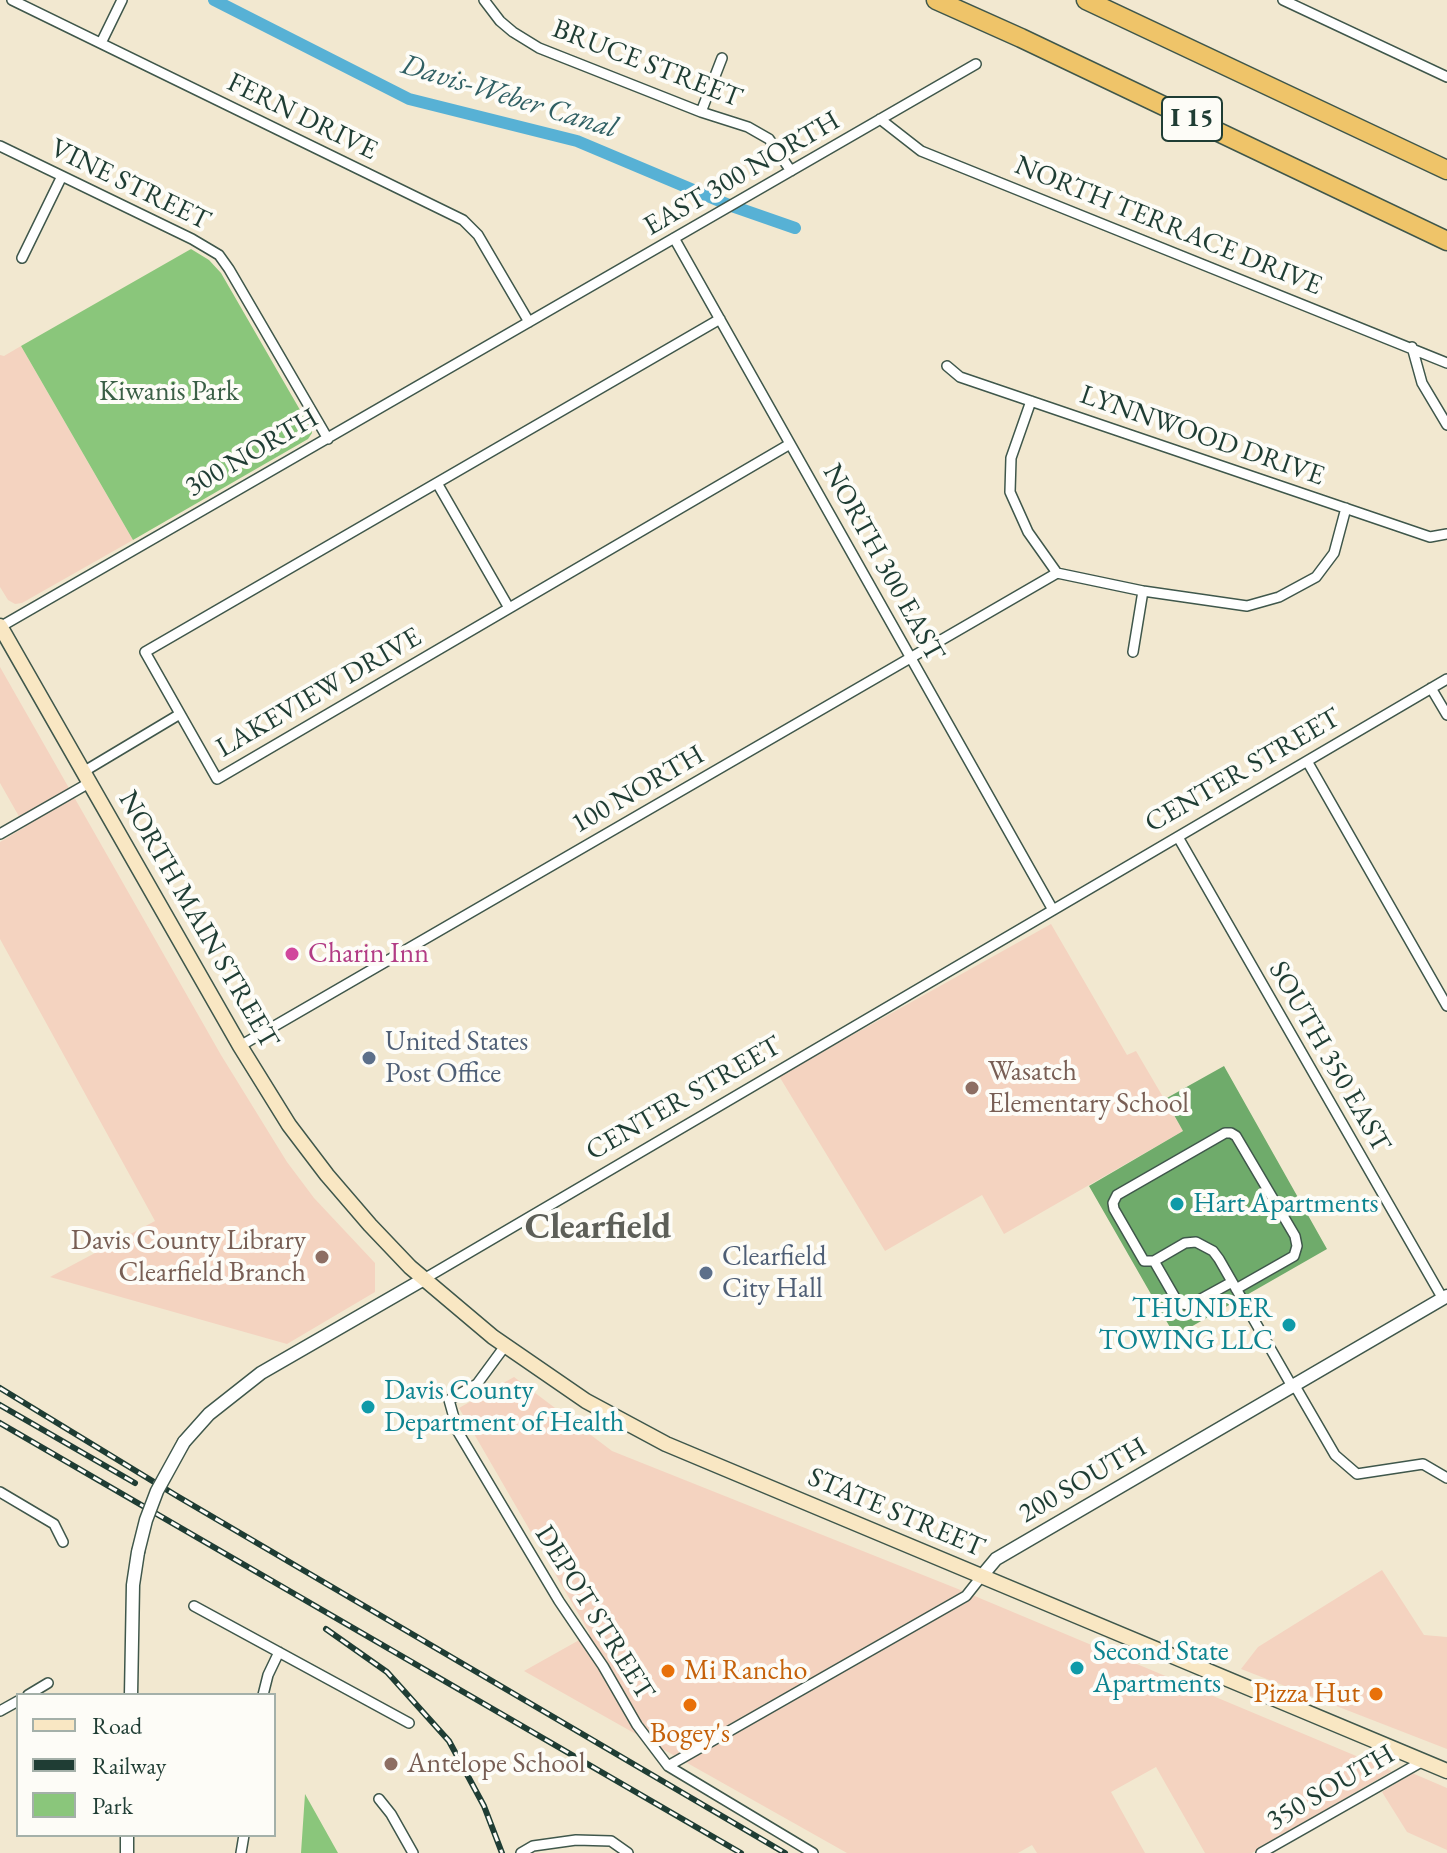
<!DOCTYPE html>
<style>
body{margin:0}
#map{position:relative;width:1447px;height:1853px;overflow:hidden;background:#f2e8d0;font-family:"EB Garamond",serif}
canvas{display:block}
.legend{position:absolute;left:16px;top:1693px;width:260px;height:144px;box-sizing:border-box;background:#fdfcf7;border:2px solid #a4b0a9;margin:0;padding:10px 14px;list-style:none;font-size:24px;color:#1f3d34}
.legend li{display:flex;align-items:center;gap:16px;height:40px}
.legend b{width:40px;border:2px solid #a4b0a9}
</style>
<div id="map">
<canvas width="1447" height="1853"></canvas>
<ul class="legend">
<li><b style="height:10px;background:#f9e7c3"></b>Road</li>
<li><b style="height:10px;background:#1f3d34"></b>Railway</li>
<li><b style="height:22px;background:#8ac67b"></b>Park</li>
</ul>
</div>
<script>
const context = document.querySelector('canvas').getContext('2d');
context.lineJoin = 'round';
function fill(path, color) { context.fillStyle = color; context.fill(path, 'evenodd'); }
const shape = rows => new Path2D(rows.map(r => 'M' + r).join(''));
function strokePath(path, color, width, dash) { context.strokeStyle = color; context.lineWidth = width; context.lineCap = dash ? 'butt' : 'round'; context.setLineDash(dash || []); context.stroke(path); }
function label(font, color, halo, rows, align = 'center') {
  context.font = font + ' "EB Garamond",serif'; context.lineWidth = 8; context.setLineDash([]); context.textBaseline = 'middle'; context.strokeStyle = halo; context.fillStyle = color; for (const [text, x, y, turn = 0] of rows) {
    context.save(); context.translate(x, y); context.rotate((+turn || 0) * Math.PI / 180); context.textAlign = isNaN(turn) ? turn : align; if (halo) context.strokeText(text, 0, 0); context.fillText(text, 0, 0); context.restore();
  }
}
fill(shape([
 [21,346,133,540,22,603,15,604,8,600,0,587,0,355,4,356],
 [0,667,221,1055,287,1162,314,1198,375,1263,375,1292,287,1344,50,1277,155,1221,0,939,0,842,25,827,0,783],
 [1051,924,1127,1055,1136,1051,1183,1131,1004,1234,982,1195,885,1251,779,1076],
 [514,1377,612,1451,958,1589,1392,1771,1252,1853,1205,1853,1156,1767,1111,1792,1145,1853,1037,1853,1032,1845,1018,1853,847,1853,524,1671,590,1634,459,1408],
 [1382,1570,1424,1635,1447,1637,1447,1749,1241,1669,1258,1647],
 [1412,1773,1447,1788,1447,1850,1407,1832,1382,1792]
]), '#f4d3c0');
fill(shape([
 [191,249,209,260,221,273,311,429,312,433,308,439,133,540,21,346],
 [305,1794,338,1853,301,1853]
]), '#8ac67b');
fill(shape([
 [1224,1066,1327,1249,1175,1336,1089,1186,1183,1131,1165,1099]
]), '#6fab6b');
strokePath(shape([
 [214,0,409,99,577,141,729,205,795,228]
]), '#57b1d5', 12);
const minor = shape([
 [12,0,463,220,478,235,529,322],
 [484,0,500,21,513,32,539,48,701,112,748,127,769,139,791,171],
 [1283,0,1447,77],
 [101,43,122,0],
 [701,112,722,58],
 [880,119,921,151,1447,363],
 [0,146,192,239,219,255,229,269,328,439],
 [674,238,1053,910],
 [22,258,62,176],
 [720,319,145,652,217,779,790,444],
 [1412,347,1422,383,1447,425],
 [947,366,960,377,1430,537,1447,534],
 [1031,401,1011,458,1010,492,1028,532,1057,573,1143,591,1247,606,1279,597,1316,577,1334,553,1346,508],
 [437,483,509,608],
 [0,627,976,64],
 [1133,652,1143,591],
 [1431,688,1447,715],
 [1307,761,1447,1006],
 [83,772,180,714],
 [0,834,89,783],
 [1178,837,1443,1299],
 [240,1046,1057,573],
 [1154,1261,1144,1261,1114,1209,1113,1203,1117,1195,1225,1133,1231,1133,1236,1136,1295,1236,1297,1246,1294,1256,1236,1289],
 [424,1279,1447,679],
 [1232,1282,1190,1305,1182,1304,1177,1301,1154,1261,1185,1243,1196,1242,1213,1251,1219,1259,1293,1388],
 [505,1346,477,1384,449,1400,458,1432,559,1601,603,1666,637,1725,668,1766,813,1853],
 [1295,1386,1335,1455,1357,1474,1423,1464,1447,1478],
 [0,1492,54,1524,63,1542],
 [194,1606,409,1723],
 [28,1695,48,1683],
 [263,1695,268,1675,279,1652],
 [0,1711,18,1701],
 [668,1766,966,1596,981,1577],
 [379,1799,391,1814,413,1853],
 [241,1853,244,1835],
 [521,1853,533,1846,576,1840,611,1841,628,1853],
 [1261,1853,1423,1761]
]);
const tertiary = shape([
 [184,1442,209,1414,261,1373,424,1279],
 [981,1577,996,1559,1447,1296],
 [131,1695,133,1585,138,1552],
 [127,1853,127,1835]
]);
const secondary = shape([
 [0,626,240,1046,289,1125,327,1175,370,1225,410,1267,493,1337,586,1401,666,1444,1447,1771]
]);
const motorway = shape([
 [936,0,1021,38,1447,241],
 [1086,0,1447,170]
]);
strokePath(minor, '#3f574b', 12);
strokePath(tertiary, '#3f574b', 15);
strokePath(secondary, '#3f574b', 17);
strokePath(motorway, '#3f574b', 21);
strokePath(minor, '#fff', 9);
strokePath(tertiary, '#fff', 12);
strokePath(secondary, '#f9e7c3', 14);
strokePath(motorway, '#efc469', 18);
const rail = shape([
 [0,1388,177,1496,785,1853],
 [0,1405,135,1483],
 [0,1423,741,1853],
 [326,1629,387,1672,449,1741,484,1806,502,1853]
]);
strokePath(rail, '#1f3d34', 6);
strokePath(rail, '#fdfcf7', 3, [9]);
const tertiaryBridge = shape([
 [138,1552,146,1520,157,1491,184,1442]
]);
strokePath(tertiaryBridge, '#3f574b', 15, []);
strokePath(tertiaryBridge, '#fff', 12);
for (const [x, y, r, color] of [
 [292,954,8,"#d1479c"],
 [369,1058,8,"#5c6f8a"],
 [972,1088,8,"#8d6e63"],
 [1177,1204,8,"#0f9aa8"],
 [322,1257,8,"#8d6e63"],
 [706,1273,8,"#5c6f8a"],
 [1289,1325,8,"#0f9aa8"],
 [368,1407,8,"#0f9aa8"],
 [1077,1668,8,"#0f9aa8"],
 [668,1671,8,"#e8710a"],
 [1376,1694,8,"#e8710a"],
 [690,1705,8,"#e8710a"],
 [391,1764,8,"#8d6e63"]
]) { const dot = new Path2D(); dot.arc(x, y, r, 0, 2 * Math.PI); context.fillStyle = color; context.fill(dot); strokePath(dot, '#fdfcf7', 3); }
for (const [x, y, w] of [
 [1192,119,60]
]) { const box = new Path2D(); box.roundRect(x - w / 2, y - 22, w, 44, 6); context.fillStyle = '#fdfcf7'; context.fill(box); strokePath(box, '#1f3d34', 2); }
label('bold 26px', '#1f3d34', null, [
 ["I 15",1192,119]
]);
label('28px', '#1f3d34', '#fdfcf7', [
 ["BRUCE STREET",647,64,21],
 ["FERN DRIVE",302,117,26],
 ["EAST 300 NORTH",742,174,-30],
 ["VINE STREET",130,185,26],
 ["NORTH TERRACE DRIVE",1168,226,22],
 ["LYNNWOOD DRIVE",1202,436,19],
 ["300 NORTH",252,453,-30],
 ["NORTH 300 EAST",883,563,61],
 ["LAKEVIEW DRIVE",319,693,-30],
 ["CENTER STREET",1243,771,-30],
 ["100 NORTH",638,790,-30],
 ["NORTH MAIN STREET",198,920,60],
 ["SOUTH 350 EAST",1329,1057,60],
 ["CENTER STREET",684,1099,-30],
 ["200 SOUTH",1083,1481,-30],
 ["STATE STREET",896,1513,23],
 ["DEPOT STREET",594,1613,58],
 ["350 SOUTH",1331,1788,-30]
]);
label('28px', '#3a5f46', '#fdfcf7', [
 ["Kiwanis Park",169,392]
]);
label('28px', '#b23c85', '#fdfcf7', [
 ["Charin Inn",308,954]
], 'left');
label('28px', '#4e5e75', '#fdfcf7', [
 ["United States",385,1042],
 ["Post Office",385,1074],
 ["Clearfield",722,1257],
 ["City Hall",722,1289]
], 'left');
label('28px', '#785e54', '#fdfcf7', [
 ["Wasatch",988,1072],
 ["Elementary School",988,1104],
 ["Davis County Library",306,1241,"right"],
 ["Clearfield Branch",306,1273,"right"],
 ["Antelope School",407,1764]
], 'left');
label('28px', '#0d838f', '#fdfcf7', [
 ["Hart Apartments",1193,1204],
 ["THUNDER",1273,1309,"right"],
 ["TOWING LLC",1273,1341,"right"],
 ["Davis County",384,1391],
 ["Department of Health",384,1423],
 ["Second State",1093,1652],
 ["Apartments",1093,1684]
], 'left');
label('28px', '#c56008', '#fdfcf7', [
 ["Mi Rancho",684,1671],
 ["Pizza Hut",1360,1694,"right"],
 ["Bogey's",690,1734,"center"]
], 'left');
label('italic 30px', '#306064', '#fdfcf7', [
 ["Davis-Weber Canal",509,97,17]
]);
label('bold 36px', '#5d5f58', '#fdfcf7', [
 ["Clearfield",598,1228]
]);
</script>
